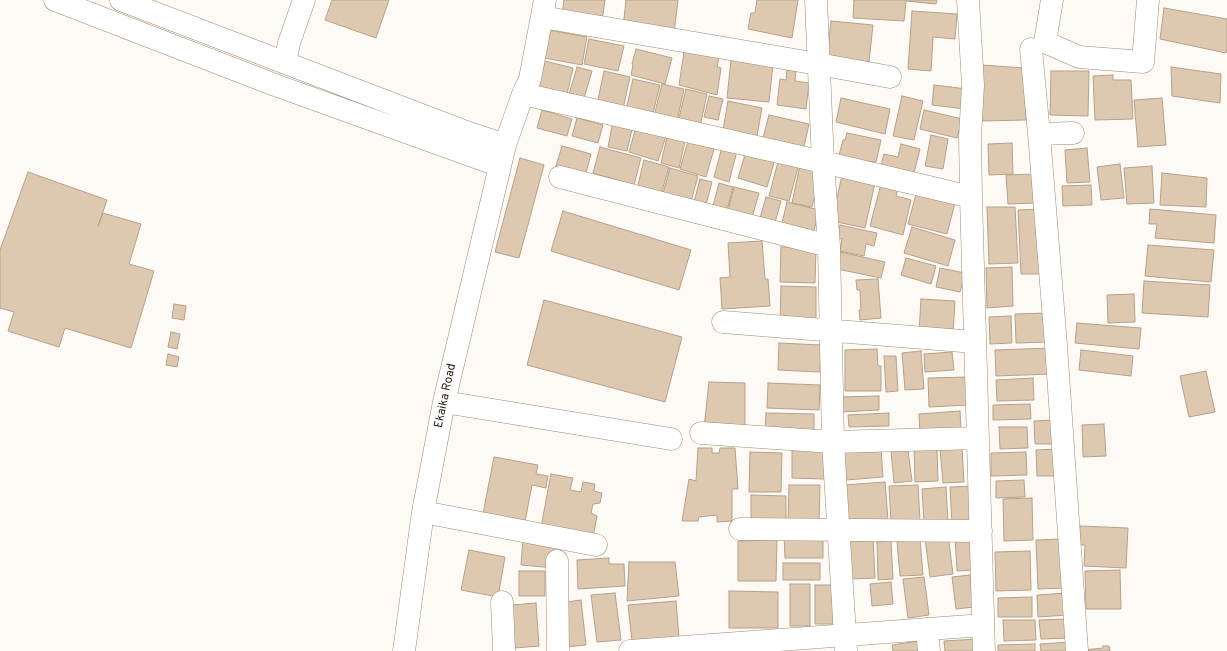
<!DOCTYPE html>
<style>
body{margin:0}
canvas{display:block;background:#fdf9f4}
</style>
<canvas width="1227" height="651"></canvas>
<script>
const context = document.querySelector('canvas').getContext('2d');
context.lineJoin = 'round';
function fill(path, color) { context.fillStyle = color; context.fill(path, 'evenodd'); }
const shape = rows => new Path2D(rows.map(r => 'M' + r).join(''));
function strokePath(path, color, width, dash) { context.strokeStyle = color; context.lineWidth = width; context.lineCap = dash ? 'butt' : 'round'; context.setLineDash(dash || []); context.stroke(path); }
function label(font, color, halo, rows, align = 'center') {
  context.font = font + ' Overpass,sans-serif'; context.lineWidth = 4; context.setLineDash([]); context.textBaseline = 'middle'; context.strokeStyle = halo; context.fillStyle = color; for (const [text, x, y, turn = 0] of rows) {
    context.save(); context.translate(x, y); context.rotate((+turn || 0) * Math.PI / 180); context.textAlign = isNaN(turn) ? turn : align; if (halo) context.strokeText(text, 0, 0); context.fillText(text, 0, 0); context.restore();
  }
}
const building = shape([
 [332,0,389,0,376,38,325,20,332,0],
 [564,0,605,0,602,21,562,15,564,0],
 [626,0,678,0,674,33,623,28,626,0],
 [757,0,798,0,792,38,748,29,751,13,755,13,757,0],
 [854,0,937,0,936,4,906,1,904,21,853,18,854,0],
 [1164,8,1227,19,1227,48,1226,53,1160,39,1164,8],
 [912,11,957,14,955,39,933,37,931,71,908,69,912,11],
 [831,21,873,25,869,62,827,59,831,21],
 [549,30,587,37,582,65,544,58,549,30],
 [589,39,624,46,618,71,584,64,589,39],
 [636,49,672,58,665,84,631,75,633,65,632,64,636,49],
 [684,52,719,57,717,67,721,68,717,95,679,85,684,52],
 [731,60,773,64,769,102,727,98,731,60],
 [545,61,573,68,566,98,537,91,545,61],
 [982,65,1024,68,1026,120,982,121,982,65],
 [577,67,592,71,582,105,567,101,577,67],
 [1171,67,1221,74,1220,103,1172,96,1171,67],
 [787,70,796,71,795,81,809,83,806,109,777,105,780,79,786,80,787,70],
 [604,71,630,77,623,109,597,104,604,71],
 [1051,71,1089,71,1088,116,1050,115,1051,71],
 [1113,75,1113,80,1131,80,1133,119,1095,120,1093,76,1113,75],
 [633,79,660,85,652,117,626,110,633,79],
 [662,84,684,89,677,121,654,116,662,84],
 [934,85,967,89,965,109,932,105,934,85],
 [686,89,707,94,700,127,678,122,686,89],
 [709,96,723,99,718,120,704,117,709,96],
 [902,96,923,101,914,140,893,136,902,96],
 [841,98,890,109,885,134,836,122,841,98],
 [1162,98,1166,145,1138,147,1134,100,1162,98],
 [728,101,762,108,757,136,723,130,728,101],
 [542,110,572,119,567,136,537,128,542,110],
 [924,110,962,119,957,138,920,129,924,110],
 [769,115,809,124,803,151,762,142,769,115],
 [577,118,603,125,598,143,572,136,577,118],
 [613,121,633,125,627,151,608,147,613,121],
 [636,127,666,136,658,161,629,152,636,127],
 [847,133,881,140,876,162,838,159,843,140,845,140,847,133],
 [931,135,948,139,943,169,925,166,931,135],
 [667,137,685,141,679,168,661,163,667,137],
 [688,141,714,149,706,177,680,169,688,141],
 [1012,143,1013,174,989,175,988,144,1012,143],
 [901,144,920,149,913,177,880,169,884,154,898,157,901,144],
 [562,146,591,154,585,177,555,169,562,146],
 [600,147,641,158,634,185,593,173,600,147],
 [722,147,737,151,729,182,714,177,722,147],
 [747,148,776,156,767,187,738,178,747,148],
 [1087,148,1090,182,1067,183,1065,150,1087,148],
 [520,158,544,165,519,258,495,252,520,158],
 [779,158,799,164,789,201,769,196,779,158],
 [644,160,669,167,661,195,637,189,644,160],
 [1120,164,1124,198,1101,200,1097,167,1120,164],
 [800,165,817,169,813,183,818,184,812,207,792,203,800,165],
 [1152,166,1154,203,1127,204,1124,168,1152,166],
 [670,168,698,176,690,205,662,197,670,168],
 [28,172,107,200,98,226,103,213,141,224,129,264,154,271,131,348,65,328,59,347,8,331,14,312,0,308,0,250,28,172],
 [1162,173,1207,178,1206,207,1160,205,1162,173],
 [1035,174,1036,203,1008,204,1006,175,1035,174],
 [842,175,875,183,865,228,832,221,842,175],
 [700,179,712,182,705,209,693,206,700,179],
 [719,183,733,187,726,214,712,210,719,183],
 [881,184,898,188,896,196,911,200,903,235,870,226,881,184],
 [1091,185,1092,205,1063,206,1062,186,1091,185],
 [734,187,759,193,751,221,727,215,734,187],
 [916,194,955,203,947,234,908,224,916,194],
 [766,197,781,201,774,226,759,222,766,197],
 [787,202,819,210,813,235,781,227,787,202],
 [987,207,1015,207,1018,263,989,264,987,207],
 [1041,209,1043,274,1021,274,1018,210,1041,209],
 [1150,209,1216,215,1214,243,1155,238,1157,224,1149,224,1150,209],
 [563,211,691,250,679,290,551,251,563,211],
 [840,225,877,233,874,246,866,244,864,256,840,251,842,239,837,238,840,225],
 [912,227,955,240,948,266,904,253,912,227],
 [762,241,765,279,768,279,770,306,722,309,720,278,730,277,728,243,762,241],
 [1148,245,1214,250,1211,282,1145,276,1148,245],
 [781,247,816,248,815,283,780,282,781,247],
 [840,252,885,262,881,278,837,269,840,252],
 [906,258,936,266,931,284,901,275,906,258],
 [1012,267,1013,306,987,308,986,268,1012,267],
 [940,268,965,273,960,292,936,287,940,268],
 [878,279,881,318,860,320,859,310,861,310,860,290,857,290,856,280,878,279],
 [1144,281,1210,285,1208,317,1142,313,1144,281],
 [781,286,816,287,816,325,780,324,781,286],
 [1134,294,1135,322,1108,323,1107,295,1134,294],
 [921,299,955,301,953,334,919,332,921,299],
 [544,300,682,337,665,402,527,365,544,300],
 [174,304,186,306,184,320,172,318,174,304],
 [1048,313,1049,342,1016,343,1015,314,1048,313],
 [1011,316,1012,343,990,344,989,317,1011,316],
 [1077,323,1141,328,1139,349,1075,343,1077,323],
 [171,332,180,334,177,349,168,347,171,332],
 [779,343,821,345,820,372,778,370,779,343],
 [1051,348,1052,374,996,376,995,350,1051,348],
 [877,349,878,366,881,366,881,391,845,391,845,350,877,349],
 [1081,350,1133,356,1131,376,1079,370,1081,350],
 [921,351,924,389,905,390,902,353,921,351],
 [952,352,954,370,925,372,924,354,952,352],
 [168,354,179,357,177,367,166,365,168,354],
 [884,356,896,356,898,391,886,392,884,356],
 [1206,371,1215,412,1189,417,1180,376,1206,371],
 [968,377,969,405,929,407,928,378,968,377],
 [1033,378,1034,400,997,401,996,380,1033,378],
 [709,382,745,383,745,426,704,428,709,382],
 [768,383,820,385,819,410,767,408,768,383],
 [879,396,879,410,840,412,839,397,879,396],
 [1030,404,1031,419,993,420,993,405,1030,404],
 [960,411,961,430,920,434,919,414,960,411],
 [766,413,814,414,814,433,765,432,766,413],
 [889,413,889,426,849,427,848,415,889,413],
 [1055,420,1056,444,1035,444,1034,421,1055,420],
 [1104,424,1106,456,1083,457,1082,425,1104,424],
 [999,427,1027,427,1028,448,1000,449,999,427],
 [914,447,937,447,938,481,915,482,914,447],
 [698,448,712,448,712,453,719,453,720,448,735,448,738,489,732,489,732,521,717,522,717,515,699,517,698,521,682,521,689,479,696,481,698,448],
 [792,448,826,449,825,479,792,478,792,448],
 [962,448,964,482,943,483,940,449,962,448],
 [881,449,883,477,846,480,844,452,881,449],
 [1059,449,1059,476,1037,476,1036,450,1059,449],
 [908,450,912,481,894,483,891,451,908,450],
 [750,452,782,453,781,492,749,492,750,452],
 [1026,452,1027,475,991,476,991,453,1026,452],
 [494,457,538,465,536,474,548,476,546,488,532,485,524,527,482,519,494,457],
 [551,474,573,478,570,490,581,492,583,482,595,484,594,491,602,493,600,503,593,504,591,513,597,516,593,537,541,527,551,474],
 [1024,480,1025,497,996,498,996,481,1024,480],
 [885,482,888,520,848,524,844,485,885,482],
 [789,485,820,485,819,522,788,521,789,485],
 [918,485,920,520,891,522,889,486,918,485],
 [973,486,974,522,952,524,950,487,973,486],
 [946,487,948,521,924,522,922,489,946,487],
 [751,495,786,496,786,522,751,521,751,495],
 [1032,498,1033,540,1004,541,1003,499,1032,498],
 [1080,526,1128,528,1126,568,1084,566,1085,545,1079,545,1080,526],
 [784,535,823,536,823,558,785,558,784,535],
 [948,535,953,574,930,577,925,538,948,535],
 [973,536,975,570,957,571,955,537,973,536],
 [873,538,875,578,851,579,848,540,873,538],
 [523,539,554,544,555,568,521,565,523,539],
 [920,539,923,575,900,576,897,541,920,539],
 [1061,539,1064,588,1038,589,1036,540,1061,539],
 [777,540,776,581,738,581,738,541,777,540],
 [891,541,893,579,878,580,877,542,891,541],
 [469,550,505,557,498,597,461,590,469,550],
 [1030,551,1031,590,996,591,995,552,1030,551],
 [609,558,609,564,624,564,625,586,578,589,577,560,609,558],
 [629,562,675,562,679,596,627,601,629,562],
 [783,563,820,563,820,580,783,580,783,563],
 [1120,570,1121,609,1086,609,1085,571,1120,570],
 [519,571,545,571,545,596,519,596,519,571],
 [970,575,974,607,956,609,952,577,970,575],
 [924,577,929,615,908,618,903,579,924,577],
 [891,582,893,604,872,606,870,584,891,582],
 [790,584,810,584,810,626,790,626,790,584],
 [815,585,835,585,835,624,815,624,815,585],
 [729,591,778,592,778,628,729,628,729,591],
 [615,593,621,640,597,642,591,595,615,593],
 [1067,593,1068,615,1038,617,1037,595,1067,593],
 [1032,597,1032,617,998,617,998,598,1032,597],
 [581,600,586,645,565,647,560,603,581,600],
 [676,601,679,637,632,641,628,605,676,601],
 [536,603,539,646,515,648,511,605,536,603],
 [1068,619,1069,638,1041,639,1039,620,1068,619],
 [1003,620,1035,620,1036,640,1004,641,1003,620],
 [977,639,978,651,945,651,944,641,977,639],
 [919,641,920,651,893,651,892,645,919,641],
 [1070,642,1070,651,1041,651,1040,644,1070,642],
 [1035,644,1035,651,998,651,998,645,1035,644],
 [1103,646,1109,646,1110,651,1083,651,1083,650,1103,648,1103,646]
]);
fill(building, '#dec9b0');
strokePath(building, '#b5a189', 1);
const minor = shape([
 [55,0,275,85,500,166],
 [121,0,466,132,505,145],
 [816,0,823,162,829,246,833,442,846,651],
 [968,0,973,85,970,137,971,197,984,651],
 [1052,0,1045,42,1079,57,1143,62,1148,0],
 [542,17,818,64,890,77],
 [1031,49,1039,134,1056,345,1077,651],
 [285,63,289,43,304,0],
 [523,94,823,162,971,197],
 [1039,134,1073,133],
 [560,177,829,246],
 [723,322,975,342],
 [444,402,671,439],
 [701,433,833,442,978,438],
 [423,512,596,545],
 [740,529,981,531],
 [557,561,558,651],
 [502,602,504,651],
 [927,629,929,651],
 [404,651,423,512,444,402,505,145,523,94,530,79,545,0],
 [630,651,983,625]
]);
strokePath(minor, '#9e8a73', 23);
strokePath(minor, '#fff', 22);
label('12px', '#231b12', '#fff', [
 ["Ekaika Road",446,396,-78]
]);
</script>
